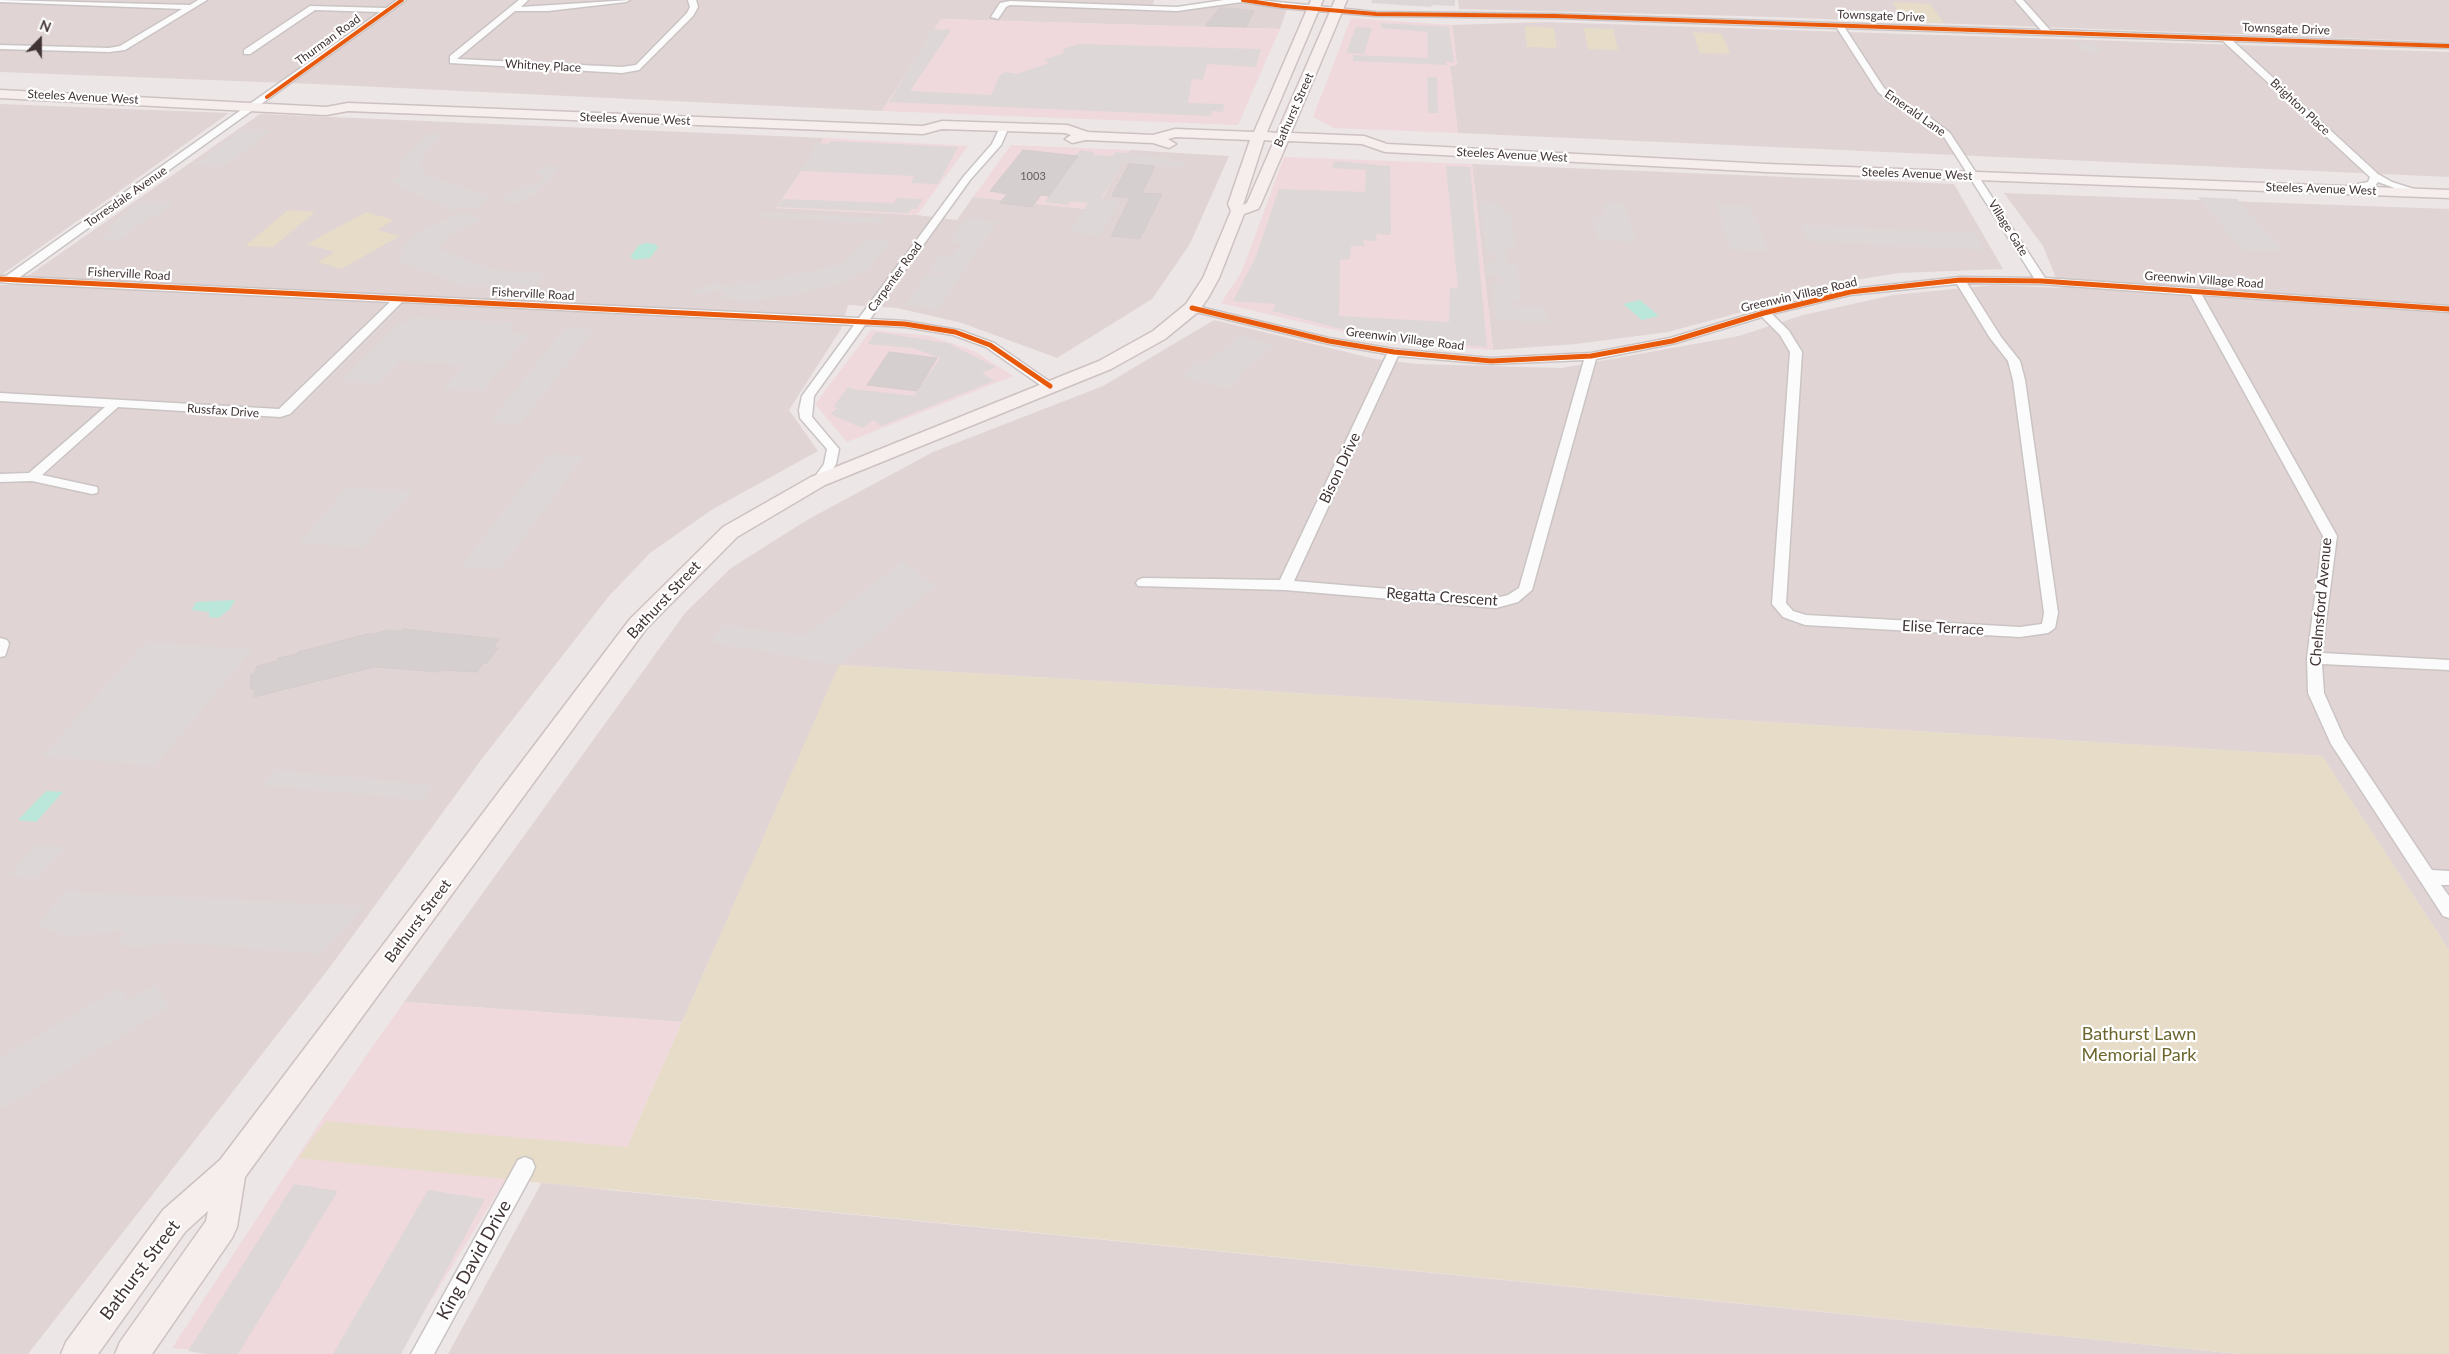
<!DOCTYPE html>
<style>
body{margin:0}
#map{position:relative;width:2449px;height:1354px;overflow:hidden;background:#ede6e6;font-family:Lato,sans-serif}
canvas{display:block}
.north{position:absolute;left:15px;top:15px;width:50px;height:50px;-webkit-text-stroke:4px #fff;paint-order:stroke;rotate:22deg;font-size:14px;font-weight:700;line-height:20px;text-align:center;color:#413435}
.north::after{content:'';display:block;margin:auto;width:18px;height:22px;background:#413435;clip-path:polygon(50% 0,100% 100%,50% 72%,0 100%)}
</style>
<div id="map">
<canvas width="2449" height="1354"></canvas>
<div class="north">N</div>
</div>
<script>
const context = document.querySelector('canvas').getContext('2d');
context.lineJoin = 'round';
function fill(path, color) { context.fillStyle = color; context.fill(path, 'evenodd'); }
const shape = rows => new Path2D(rows.map(r => 'M' + r).join(''));
function strokePath(path, color, width, dash) { context.strokeStyle = color; context.lineWidth = width; context.lineCap = dash ? 'butt' : 'round'; context.setLineDash(dash || []); context.stroke(path); }
function label(font, color, halo, rows, align = 'center') {
  context.font = font + ' Lato,sans-serif'; context.lineWidth = 4.5; context.setLineDash([]); context.textBaseline = 'middle'; context.strokeStyle = halo; context.fillStyle = color; for (const [text, x, y, turn = 0] of rows) {
    context.save(); context.translate(x, y); context.rotate((+turn || 0) * Math.PI / 180); context.textAlign = isNaN(turn) ? turn : align; if (halo) context.strokeText(text, 0, 0); context.fillText(text, 0, 0); context.restore();
  }
}
fill(shape([
 [0,0,1154,0,1151,9,1182,11,1230,3,1287,8,1280,29,941,19,882,111,315,84,0,72],
 [1458,0,2449,0,2449,42,1743,16,1459,9],
 [1546,22,2449,52,2449,177,1458,133,1450,66,1457,65,1452,25],
 [0,104,229,113,0,276],
 [260,114,824,138,776,208,917,215,957,220,973,197,1096,210,1130,150,1229,156,1190,244,1152,299,1057,358,962,323,897,308,848,305,841,329,789,410,818,451,713,509,650,553,609,596,481,760,330,967,28,1354,0,1354,0,285,15,285],
 [1472,164,1954,184,2003,269,1900,273,1829,284,1753,309,1668,332,1576,344,1493,350],
 [2004,193,2449,209,2449,950,2322,756,840,665,682,1022,404,1002,685,613,731,568,807,520,933,452,1103,386,1214,320,1375,359,1418,364,1561,368,1739,336,1803,315,1893,295,1994,285,2060,288,2043,246],
 [542,1182,608,1190,2239,1354,448,1354]
]), '#e1d4d4');
fill(shape([
 [1351,18,1452,25,1457,65,1450,66,1458,133,1334,128,1313,117],
 [941,19,1280,29,1238,125,882,111],
 [824,138,968,146,917,215,776,208],
 [1011,145,1130,150,1096,210,973,197],
 [1284,157,1472,164,1493,350,1414,345,1325,328,1221,303,1242,271],
 [871,330,930,336,974,351,1013,376,847,442,815,404],
 [404,1002,682,1022,608,1190,506,1179,398,1354,242,1354,172,1348,322,1119]
]), '#efd9dc');
fill(shape([
 [1893,2,1930,4,1944,23,1903,22],
 [1525,26,1554,28,1557,48,1527,47],
 [1584,28,1613,29,1618,50,1588,49],
 [1693,32,1722,34,1730,54,1700,53],
 [288,210,315,212,273,247,245,246],
 [366,212,394,220,377,230,400,236,341,269,317,262,335,252,307,244],
 [839,665,2322,756,2449,950,2449,1354,2241,1354,298,1158,326,1121,627,1147]
]), '#e6dcc8');
fill(shape([
 [1372,0,1455,0,1455,6,1432,5,1431,7,1371,3],
 [1381,23,1449,27,1454,62,1446,62,1446,65,1353,61,1353,55,1428,58,1427,32,1381,28],
 [1356,27,1372,28,1364,54,1346,53],
 [933,29,951,30,910,91,991,95,1000,75,1005,72,1017,74,1049,63,1044,60,1064,53,1063,49,1079,44,1261,49,1256,67,1207,64,1203,80,1192,79,1188,103,1224,104,1223,112,1212,111,1211,116,889,102],
 [2072,42,2094,43,2104,53,2081,52],
 [1427,77,1437,77,1438,113,1428,113],
 [242,129,272,130,225,166,194,165],
 [430,133,444,134,422,157,420,166,425,174,492,197,476,209,462,206,455,211,404,189,391,180,403,177,397,168,403,157],
 [831,141,958,147,938,184,911,183,914,176,801,171,813,153,810,153,816,143,828,144],
 [1080,150,1094,152,1093,155,1113,156,1116,152,1174,158,1173,162,1182,161,1185,168,1124,162,1101,199,1120,202,1100,236,1070,232,1088,203,1071,201,1068,205,1045,202],
 [1334,161,1390,166,1391,235,1376,234,1377,241,1363,240,1365,246,1351,246,1350,259,1340,260,1339,316,1449,322,1450,288,1458,288,1446,166,1470,167,1487,347,1425,343,1353,332,1272,311,1276,304,1233,301,1255,259,1279,189,1365,192,1366,170,1332,168],
 [543,166,561,167,533,196,514,204,500,199,527,184,536,186,545,175,535,174],
 [2198,197,2237,199,2284,252,2242,250],
 [897,198,923,199,917,209,911,209,909,213,777,207,783,199,894,203],
 [142,201,175,203,159,215,153,215,118,241,99,240,113,229,105,229],
 [1480,203,1501,204,1502,211,1510,212,1516,249,1506,249,1508,265,1517,265,1521,301,1510,300,1510,306,1546,308,1548,323,1496,320,1492,284,1502,284,1501,276,1487,275,1486,262,1496,262,1495,254,1486,254],
 [1602,203,1624,204,1636,242,1598,240,1592,217,1605,217],
 [1716,204,1751,206,1768,252,1731,250],
 [461,212,483,219,447,237,438,249,495,270,545,273,533,287,463,286,399,261,404,245,413,235],
 [759,212,886,219,883,223,756,217],
 [965,218,998,221,939,309,905,305,927,274,940,275,942,272,929,270,940,255,953,256,961,244,949,242],
 [1801,225,1975,233,1985,250,1808,241],
 [868,239,891,241,868,269,841,283,797,294,752,301,719,299,726,293,716,291,694,295,692,291,713,283,733,287,739,282,754,283,826,268,840,264],
 [413,317,513,323,508,329,520,334,531,334,482,391,443,389,464,365,400,361,379,384,340,381,397,323,405,324],
 [565,328,595,329,520,424,489,422],
 [876,332,947,343,996,367,982,373,994,381,881,426,874,420,862,428,830,414,838,408,833,407,848,387,853,389,914,396,940,358,913,348,868,344],
 [1241,336,1275,345,1245,370,1229,389,1182,377,1194,361,1203,364],
 [548,454,584,456,500,570,460,567],
 [346,488,413,491,362,548,299,543],
 [903,561,936,586,839,665,711,642,723,625,805,636],
 [145,642,253,649,155,766,42,756],
 [275,770,433,785,423,800,261,785],
 [36,845,66,847,37,879,9,875],
 [64,891,78,892,365,906,322,954,172,942,134,948,119,944,125,931,67,936,38,926],
 [155,984,169,1007,0,1110,0,1058,120,987,128,1000],
 [294,1184,338,1191,238,1354,206,1354,188,1351],
 [428,1190,485,1199,401,1354,333,1354]
]), '#ded7d8');
fill(shape([
 [646,243,656,244,655,246,659,246,650,258,632,260,634,258,630,257,639,245],
 [1640,300,1659,316,1642,320,1623,304],
 [235,600,230,609,218,618,209,617,209,612,192,610,196,602],
 [46,791,63,792,36,822,18,820]
]), '#bae7d9');
const building = shape([
 [1220,8,1226,8,1254,11,1246,27,1205,26,1220,8],
 [1023,150,1078,156,1049,196,1041,195,1032,207,1000,203,1007,194,990,191,1023,150],
 [1129,164,1155,166,1142,193,1162,194,1140,239,1111,236,1130,198,1112,196,1129,164],
 [889,352,937,358,917,391,867,385,889,352],
 [403,629,499,639,493,648,498,648,487,663,483,663,477,672,442,670,440,672,374,667,254,697,254,689,250,689,251,675,255,673,257,666,277,661,278,658,298,654,298,652,371,633,371,635,388,630,401,631,403,629]
]);
fill(building, '#d6cfcf');
strokePath(building, '#d5cccd', 1);
const minor = shape([
 [0,0,190,5,198,0,207,0,125,50,109,52,0,49,0,45,109,48,120,46,182,9,0,2,0,0],
 [397,0,406,0,20,277,859,318,964,176,992,144,1001,125,1004,124,1009,127,1001,145,970,180,870,319,905,321,959,330,994,343,1056,386,1050,390,1046,389,986,347,953,335,905,327,865,325,814,396,812,417,839,449,836,464,823,484,818,485,812,481,824,464,827,449,800,418,799,410,802,396,854,325,402,302,290,414,280,417,118,407,42,475,97,487,98,490,97,493,92,494,32,481,0,482,0,474,29,473,105,407,0,401,0,393,279,409,390,302,8,283,0,282,0,276,6,276,380,12,315,10,250,54,244,54,244,50,310,6,386,8,397,0],
 [519,0,528,0,521,7,630,0,626,2,548,11,515,11,457,59,622,67,636,65,687,13,690,7,688,0,696,0,698,7,693,16,639,70,622,73,450,63,450,56,519,0],
 [1224,0,1258,0,1376,12,1555,14,2041,30,2015,0,2023,0,2050,30,2449,44,2449,48,2233,41,2378,174,2392,182,2417,190,2417,194,2414,195,2378,182,2375,186,2344,191,2344,187,2368,182,2370,177,2223,41,1845,28,1884,88,1901,102,1928,116,1950,133,2045,278,2449,306,2449,312,2202,295,2337,536,2322,653,2449,660,2449,670,2322,664,2324,693,2344,738,2432,870,2449,871,2449,885,2441,885,2449,896,2449,918,2443,916,2331,744,2308,693,2307,658,2323,536,2191,295,2041,284,1967,283,2001,337,2020,361,2025,380,2058,613,2055,628,2048,633,2020,637,1805,625,1783,617,1772,604,1790,352,1780,335,1762,317,1676,343,1596,359,1532,590,1518,602,1496,608,1285,590,1138,586,1136,583,1138,580,1143,578,1280,580,1387,354,1329,344,1192,311,1188,310,1188,306,1192,305,1329,338,1394,349,1491,358,1591,353,1670,338,1760,311,1850,289,1960,277,2034,278,1944,137,1922,120,1895,106,1878,92,1837,28,1555,18,1376,16,1282,8,1242,2,1177,11,1010,5,1006,7,998,19,991,17,1000,3,1010,1,1177,7,1224,0],
 [1957,284,1990,338,2008,361,2013,380,2044,613,2042,624,2020,627,1806,615,1793,611,1786,603,1802,352,1789,331,1772,314,1850,295,1957,284],
 [1398,356,1491,364,1584,360,1519,588,1508,595,1496,598,1294,581,1398,356],
 [0,638,7,640,9,644,5,656,0,657,0,638],
 [525,1157,532,1160,535,1167,532,1174,434,1354,411,1354,518,1160,525,1157]
]);
const secondary = shape([
 [1311,0,1323,0,1267,132,1277,133,1335,0,1347,0,1291,133,1364,136,1387,144,1767,164,2449,190,2449,198,1767,172,1385,152,1362,144,1288,141,1260,206,1258,209,1244,214,1219,278,1208,298,1198,312,1165,339,1111,369,825,485,737,537,646,629,245,1177,237,1227,232,1238,152,1354,115,1354,120,1342,206,1221,208,1211,185,1232,98,1354,61,1354,66,1342,163,1210,220,1160,630,619,723,527,811,477,1099,361,1153,331,1186,304,1203,278,1231,211,1228,204,1250,140,1176,137,1168,139,1176,144,1169,148,1153,143,1086,140,1072,143,1065,139,1071,135,1065,133,942,129,923,134,348,111,326,115,0,98,0,90,326,107,348,103,923,126,942,121,1067,125,1088,132,1153,135,1175,129,1254,132,1311,0],
 [1264,140,1274,141,1247,203,1243,205,1264,140]
]);
strokePath(minor, '#cbc4c4', 3);
strokePath(secondary, '#cec1c1', 3);
fill(minor, '#fcfbfb');
fill(secondary, '#f5eeed');
strokePath(shape([
 [1243,0,1282,6,1376,14,1555,16,2449,46],
 [267,97,402,0]
]), '#e8590c', 4);
strokePath(shape([
 [0,279,905,324,955,332,990,345,1050,386],
 [1192,308,1329,341,1394,352,1491,361,1591,356,1672,341,1764,313,1850,292,1960,280,2041,281,2449,309]
]), '#e8590c', 5);
label('11px', '#675c5c', null, [
 ["1003",1033,176]
]);
label('12px', '#413435', '#fff', [
 ["Townsgate Drive",1881,16,2],
 ["Townsgate Drive",2286,29,2],
 ["Thurman Road",328,40,-36],
 ["Whitney Place",543,66,3],
 ["Steeles Avenue West",83,97,3],
 ["Brighton Place",2300,107,43],
 ["Bathurst Street",1294,110,-66],
 ["Emerald Lane",1915,113,35],
 ["Steeles Avenue West",635,119,2],
 ["Steeles Avenue West",1512,155,3],
 ["Steeles Avenue West",1917,174,2],
 ["Steeles Avenue West",2321,189,2],
 ["Torresdale Avenue",126,197,-35],
 ["Village Gate",2008,228,58],
 ["Fisherville Road",129,274,3],
 ["Carpenter Road",895,277,-54],
 ["Greenwin Village Road",2204,280,4],
 ["Fisherville Road",533,294,3],
 ["Greenwin Village Road",1799,295,-13],
 ["Greenwin Village Road",1405,339,7],
 ["Russfax Drive",223,411,4]
]);
label('15px', '#413435', '#fff', [
 ["Bison Drive",1340,468,-65],
 ["Regatta Crescent",1442,597,4],
 ["Bathurst Street",664,600,-47],
 ["Chelmsford Avenue",2321,602,-85],
 ["Elise Terrace",1943,628,3],
 ["Bathurst Street",418,921,-53]
]);
label('18px', '#6c662e', '#fff', [
 ["Bathurst Lawn",2139,1034],
 ["Memorial Park",2139,1055]
]);
label('18px', '#413435', '#fff', [
 ["King David Drive",474,1260,-61],
 ["Bathurst Street",140,1270,-53]
]);
</script>
